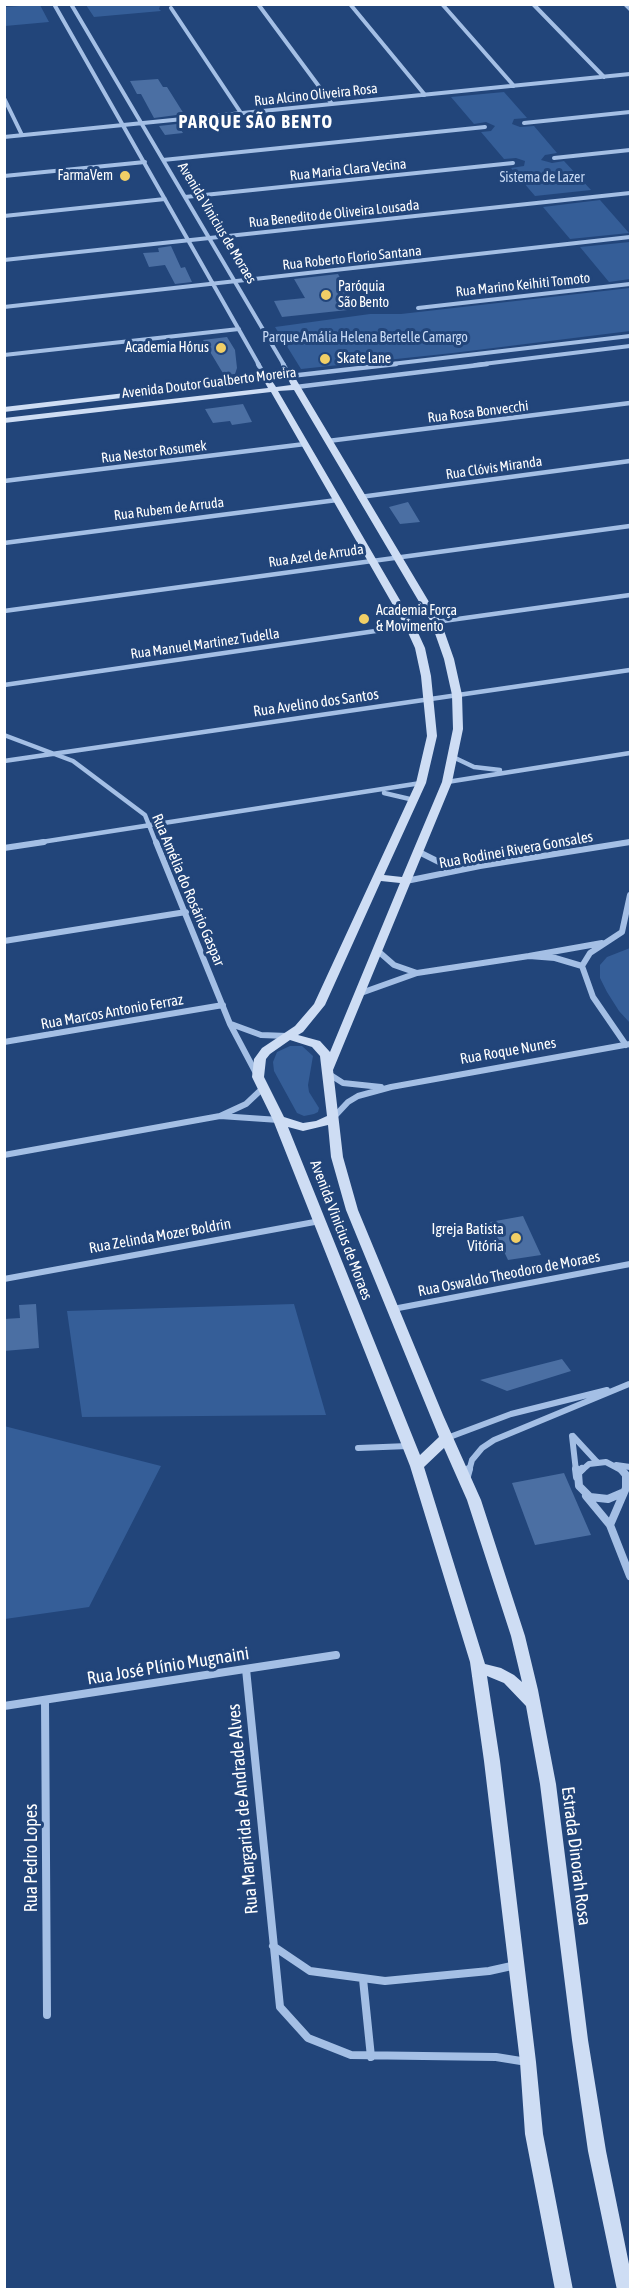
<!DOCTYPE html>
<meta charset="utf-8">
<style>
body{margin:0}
#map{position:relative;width:635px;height:2294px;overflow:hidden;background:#22457a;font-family:"Asap Condensed",sans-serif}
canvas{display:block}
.frame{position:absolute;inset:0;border:6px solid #fff;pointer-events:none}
</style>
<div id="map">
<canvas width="635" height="2294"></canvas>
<div class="frame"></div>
</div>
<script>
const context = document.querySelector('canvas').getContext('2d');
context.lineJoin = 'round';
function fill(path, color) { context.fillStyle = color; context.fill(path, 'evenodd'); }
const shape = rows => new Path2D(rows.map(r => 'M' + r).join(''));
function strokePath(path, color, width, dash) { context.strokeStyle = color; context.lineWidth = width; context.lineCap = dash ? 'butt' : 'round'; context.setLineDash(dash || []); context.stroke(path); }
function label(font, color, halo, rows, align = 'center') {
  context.font = font + ' "Asap Condensed",sans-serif'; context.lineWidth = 6; context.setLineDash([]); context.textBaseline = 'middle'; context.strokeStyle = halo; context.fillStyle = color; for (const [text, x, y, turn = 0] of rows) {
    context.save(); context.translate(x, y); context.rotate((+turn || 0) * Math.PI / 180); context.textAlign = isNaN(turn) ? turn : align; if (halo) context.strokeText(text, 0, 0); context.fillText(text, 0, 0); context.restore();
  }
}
fill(shape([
 [33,5,40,5,49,22,5,26,5,7],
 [86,5,167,5,160,6,159,9,161,11,94,17],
 [504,92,527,118,514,119,512,124,520,127,534,126,557,153,545,155,541,160,552,163,564,161,591,190,535,196,511,168,524,166,525,161,516,158,504,159,481,132,491,131,495,126,486,122,474,124,451,97],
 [600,200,629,233,570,239,543,207],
 [630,242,630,279,609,282,580,247],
 [630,288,630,331,453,353,301,369,275,327,370,314,401,314],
 [630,948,630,1023,619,1011,607,992,600,978,600,965,607,957],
 [290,1046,302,1046,313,1056,308,1085,309,1092,319,1108,318,1112,314,1114,304,1116,297,1113,274,1071,273,1062,277,1052],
 [294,1304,326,1415,82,1417,67,1311],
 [4,1426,161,1466,89,1607,5,1619]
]), '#355e98');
fill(shape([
 [158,79,163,87,167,87,184,114,154,118,141,94,137,94,130,81],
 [177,124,183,133,165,135,159,126],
 [171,246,181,268,185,267,192,282,175,284,165,265,149,267,143,253,159,252,158,248],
 [338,274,357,309,282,317,274,301,305,298,294,279],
 [227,337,235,350,237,368,235,374,224,375,203,340],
 [243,404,252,422,232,425,230,421,213,423,205,409],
 [408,502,420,522,400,524,389,507],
 [523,1216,541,1255,508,1260,490,1222],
 [36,1304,39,1348,4,1351,4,1319,20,1318,19,1305],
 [562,1359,571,1371,507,1391,480,1380],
 [564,1473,591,1535,535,1545,512,1483]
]), '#4b6fa3');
strokePath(shape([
 [54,4,259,365],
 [71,4,284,365],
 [258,4,332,104],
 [350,4,425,95],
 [442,4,514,86],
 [533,4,604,77],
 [625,4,630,9],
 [171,8,241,113],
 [4,98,22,135],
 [524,123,630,112],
 [4,137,630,74],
 [554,158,630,150],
 [163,160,485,127],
 [4,176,145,162],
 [185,197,513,163],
 [4,216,165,199],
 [4,260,630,193],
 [4,307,630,237],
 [418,308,630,284],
 [4,355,239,329],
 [383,365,630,336],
 [475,365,630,346]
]), '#a4bfe5', 4);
strokePath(shape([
 [258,364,267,379],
 [283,364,290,376,396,364],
 [296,387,487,364],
 [328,441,630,403],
 [4,481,305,444],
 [360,497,630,461],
 [4,543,337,500],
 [4,611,630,526],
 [436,622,630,595],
 [4,685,410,626],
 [4,735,73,761,145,815,156,843],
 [453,757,474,767,500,770],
 [4,761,630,670],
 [447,782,630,753],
 [384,793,414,800],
 [35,843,421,783],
 [622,843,630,842]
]), '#a4bfe5', 4.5);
strokePath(shape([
 [156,842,230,1024,257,1075],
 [4,848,44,842],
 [419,852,443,864,464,866],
 [406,881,480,866,630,842],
 [4,941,186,912],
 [582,966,555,958,529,956,602,943],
 [417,973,529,956],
 [361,993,417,973,394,965,378,951],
 [231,1024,261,1035,287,1036],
 [4,1042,223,1005],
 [626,1045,593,997,582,966,590,953,622,932,630,895],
 [329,1074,343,1083,381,1087],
 [263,1088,246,1104,220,1116,279,1120],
 [333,1118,348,1102,358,1096,391,1087,630,1044],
 [4,1155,220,1116],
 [4,1279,320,1221],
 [393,1309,630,1264],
 [572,1436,576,1471],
 [573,1436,597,1462],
 [447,1438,511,1414,607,1390],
 [358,1448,408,1446],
 [616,1465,630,1467],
 [469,1471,472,1460,482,1448,494,1440,629,1384],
 [581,1471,589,1464,606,1462,623,1471]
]), '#a4bfe5', 6);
strokePath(shape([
 [576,1469,577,1477],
 [582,1469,578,1473,579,1486,590,1497,608,1499,622,1493],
 [466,1480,469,1469],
 [586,1496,610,1525,630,1576],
 [610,1525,626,1488,626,1475,621,1469],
 [246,1669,280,2007,308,2038,351,2055,496,2057,527,2062],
 [45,1700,47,2015],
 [4,1706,336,1655],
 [273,1946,310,1971,385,1981,489,1971,516,1965],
 [363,1979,371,2057]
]), '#a4bfe5', 8);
fill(shape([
 [290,374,294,376,441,622,454,659,462,695,463,729,452,782,333,1070,343,1157,358,1210,443,1415,481,1500,525,1636,538,1690,556,1784,588,2040,606,2151,630,2269,630,2290,617,2290,588,2151,572,2040,540,1784,526,1706,504,1683,487,1676,500,1761,536,2062,543,2134,573,2290,555,2290,525,2134,520,2062,484,1761,470,1662,410,1466,273,1120,252,1077,254,1059,262,1048,295,1026,314,1004,416,783,427,736,421,676,415,648,405,626,271,392,4,423,4,418,268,388,264,381,4,412,4,407,290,374],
 [288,379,291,385,276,387,272,381,288,379],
 [294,390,431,622,444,659,452,695,453,729,442,782,402,877,384,875,426,783,437,736,431,676,425,648,415,626,278,391,294,390],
 [381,881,400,883,330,1052,320,1041,298,1035,303,1032,325,1005,381,881],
 [290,1040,312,1047,320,1056,327,1116,316,1121,303,1123,284,1117,264,1077,266,1059,270,1054,290,1040],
 [328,1125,331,1157,346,1210,439,1437,420,1455,288,1127,303,1131,328,1125],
 [444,1448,467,1500,511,1636,522,1682,514,1675,501,1668,485,1664,424,1467,444,1448]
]), '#ceddf4');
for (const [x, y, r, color] of [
 [125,176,6,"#f1cf66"],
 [326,295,6,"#f1cf66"],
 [221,348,6,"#f1cf66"],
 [325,359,6,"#f1cf66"],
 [364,619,6,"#f1cf66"],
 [516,1238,6,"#f1cf66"]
]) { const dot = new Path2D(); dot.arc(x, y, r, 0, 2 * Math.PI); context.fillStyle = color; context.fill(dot); strokePath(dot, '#22457a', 2); }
label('14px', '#fff', '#22457a', [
 ["Rua Alcino Oliveira Rosa",316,95,-6],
 ["Rua Maria Clara Vecina",348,170,-6],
 ["Rua Benedito de Oliveira Lousada",334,214,-6],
 ["Avenida Vinicius de Moraes",217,223,59],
 ["Rua Roberto Florio Santana",352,258,-6],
 ["Rua Marino Keihiti Tomoto",523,285,-6],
 ["Avenida Doutor Gualberto Moreira",209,383,-7],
 ["Rua Rosa Bonvecchi",478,412,-7],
 ["Rua Nestor Rosumek",154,452,-7],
 ["Rua Clóvis Miranda",494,468,-8],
 ["Rua Rubem de Arruda",169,509,-7],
 ["Rua Azel de Arruda",316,556,-8],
 ["Rua Manuel Martinez Tudella",205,644,-8]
]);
label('14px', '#fff', '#22457a', [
 ["FarmaVem",113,176,"right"],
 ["Paróquia",338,287],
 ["São Bento",338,303],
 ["Academia Hórus",209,348,"right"],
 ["Skate lane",337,359],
 ["Academia Força",376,611],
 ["& Movimento",376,627]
], 'left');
label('14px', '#c7d9f4', '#22457a', [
 ["Sistema de Lazer",542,178],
 ["Parque Amália Helena Bertelle Camargo",365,338]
]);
label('15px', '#fff', '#22457a', [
 ["Rua Avelino dos Santos",316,703,-8],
 ["Rua Rodinei Rivera Gonsales",516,850,-10],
 ["Rua Amélia do Rosário Gaspar",188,890,67],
 ["Rua Marcos Antonio Ferraz",112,1012,-10],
 ["Rua Roque Nunes",508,1051,-10],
 ["Avenida Vinicius de Moraes",341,1230,69],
 ["Rua Zelinda Mozer Boldrin",160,1236,-10],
 ["Rua Oswaldo Theodoro de Moraes",509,1274,-11]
]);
label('15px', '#fff', '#22457a', [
 ["Igreja Batista",504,1229],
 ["Vitória",504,1246]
], 'right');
context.letterSpacing = '1.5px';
label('bold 18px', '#fff', '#22457a', [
 ["PARQUE SÃO BENTO",256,122]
]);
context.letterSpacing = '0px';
label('18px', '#fff', '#22457a', [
 ["Rua José Plínio Mugnaini",168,1666,-9],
 ["Rua Margarida de Andrade Alves",243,1809,-95],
 ["Estrada Dinorah Rosa",576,1856,83],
 ["Rua Pedro Lopes",31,1858,-90]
]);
</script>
